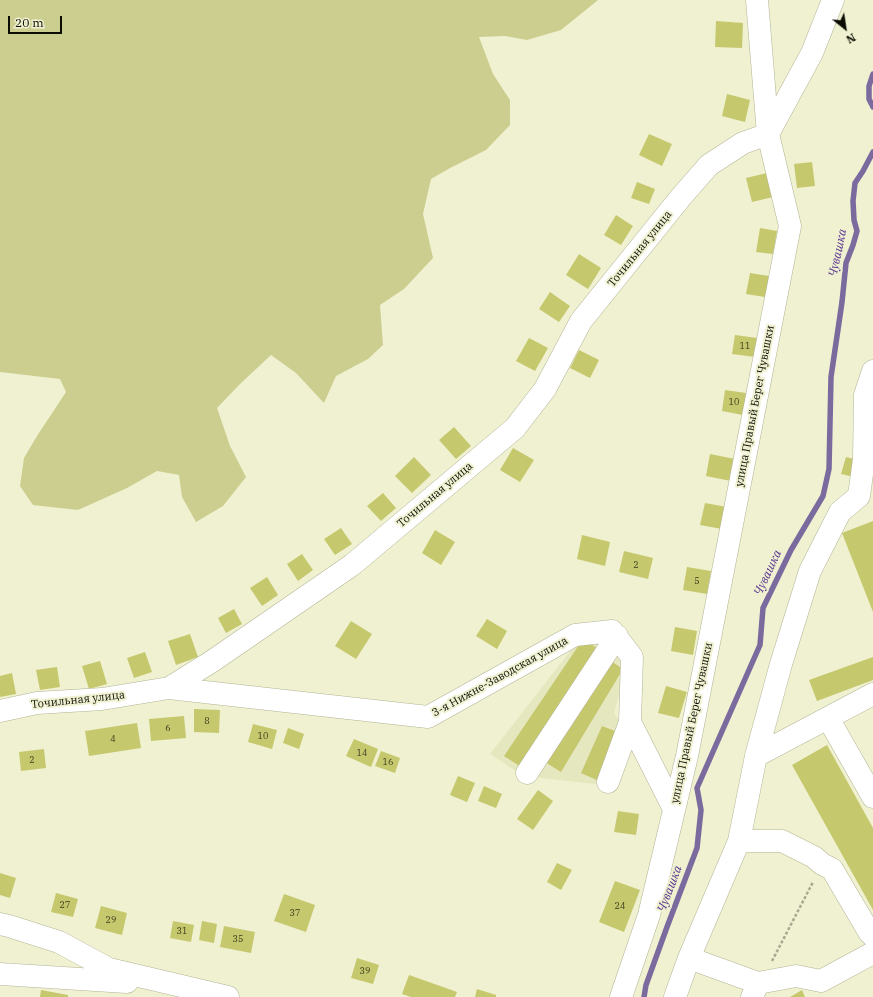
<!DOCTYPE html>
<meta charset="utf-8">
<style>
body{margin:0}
#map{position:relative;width:873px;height:997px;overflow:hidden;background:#eff1d1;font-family:"IBM Plex Serif",serif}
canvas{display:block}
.north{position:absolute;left:825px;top:8px;width:40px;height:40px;-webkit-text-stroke:3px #eff1d1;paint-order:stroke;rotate:150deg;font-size:11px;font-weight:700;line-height:16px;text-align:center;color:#0c0c03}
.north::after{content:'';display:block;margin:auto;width:14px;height:18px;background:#0c0c03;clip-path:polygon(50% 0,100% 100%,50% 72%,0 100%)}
.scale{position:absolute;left:8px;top:16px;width:54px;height:18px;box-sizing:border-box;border:2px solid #0c0c03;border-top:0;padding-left:5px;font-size:12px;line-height:14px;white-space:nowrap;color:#0c0c03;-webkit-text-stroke:3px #eff1d1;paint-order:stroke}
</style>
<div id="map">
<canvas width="873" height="997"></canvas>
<div class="north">N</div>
<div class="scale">20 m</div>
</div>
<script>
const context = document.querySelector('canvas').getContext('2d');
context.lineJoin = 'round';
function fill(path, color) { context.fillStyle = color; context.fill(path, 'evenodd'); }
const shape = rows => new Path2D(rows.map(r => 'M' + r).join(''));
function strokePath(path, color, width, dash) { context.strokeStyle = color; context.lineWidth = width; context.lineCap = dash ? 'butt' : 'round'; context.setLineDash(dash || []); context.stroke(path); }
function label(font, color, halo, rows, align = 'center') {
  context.font = font + ' "IBM Plex Serif",serif'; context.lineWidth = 4; context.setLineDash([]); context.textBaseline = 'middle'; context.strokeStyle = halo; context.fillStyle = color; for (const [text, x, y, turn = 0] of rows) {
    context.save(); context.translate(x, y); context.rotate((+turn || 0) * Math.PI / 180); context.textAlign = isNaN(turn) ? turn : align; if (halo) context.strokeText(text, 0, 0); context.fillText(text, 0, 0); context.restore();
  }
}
fill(shape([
 [585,632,628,664,614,713,634,744,613,786,523,776,490,754]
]), '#e5e7bf');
fill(shape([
 [0,0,598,0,561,30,527,40,505,36,479,37,493,74,510,100,510,125,486,150,450,168,431,179,423,214,433,258,404,289,380,305,383,345,368,359,336,376,324,403,296,373,271,355,240,384,217,408,230,446,246,477,223,506,196,522,182,497,179,475,157,471,127,488,78,510,33,505,20,486,24,458,37,436,66,392,60,379,0,372,0,373]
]), '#ccce8f');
strokePath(shape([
 [873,74,869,86,869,99,873,107],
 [644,997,646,985,667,927,697,848,701,810,697,788,760,645,763,608,791,550,823,496,829,469,831,377,842,302,846,263,853,245,857,231,854,220,853,201,855,183,863,171,873,152]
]), '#7b6a9e', 5.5);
fill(shape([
 [716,21,743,23,742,48,715,47],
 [727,94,750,100,745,122,722,116],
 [649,134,672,144,662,166,639,155],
 [812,162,815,186,797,188,794,164],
 [767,173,773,197,752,202,746,178],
 [637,182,655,189,649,204,631,198],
 [616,215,633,226,621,245,604,235],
 [760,228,777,231,773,254,756,252],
 [579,254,601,268,588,289,566,275],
 [750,273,769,276,765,297,746,294],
 [550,292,570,306,559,322,539,309],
 [735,335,757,338,755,357,732,354],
 [529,338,548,348,535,371,516,361],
 [579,350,599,360,590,378,570,368],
 [725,390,746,393,743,415,722,411],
 [454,427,471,446,456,459,439,440],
 [513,448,534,460,520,482,500,470],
 [710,454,735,459,731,481,706,476],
 [414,457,431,475,412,493,395,476],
 [846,457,858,460,854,477,841,474],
 [383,493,396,508,381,521,367,506],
 [705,503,727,507,722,529,700,525],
 [873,521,873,612,842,533],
 [341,528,352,544,335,555,324,539],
 [435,530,455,542,441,565,422,553],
 [582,535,610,542,605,566,577,559],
 [624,551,653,558,648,579,619,572],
 [302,554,313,570,298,581,287,564],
 [687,567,711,571,707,594,683,590],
 [267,577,278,595,262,606,250,588],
 [234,609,242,624,226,633,218,618],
 [487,619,507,631,497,649,476,636],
 [351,621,372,634,356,659,335,646],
 [675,627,697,631,693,655,671,651],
 [190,634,198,657,176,665,168,641],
 [583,639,600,650,521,767,504,756],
 [145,652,152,672,134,678,127,658],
 [873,657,873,680,817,701,809,680],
 [608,659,623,669,561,772,545,762],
 [100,661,107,684,89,689,82,666],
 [57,667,60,687,40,690,36,670],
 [12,673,16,694,0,697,0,676],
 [666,686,687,692,679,718,658,713],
 [194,709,220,710,219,733,194,732],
 [184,716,186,738,151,741,149,719],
 [137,723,141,748,89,756,85,731],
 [253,724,277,730,272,749,248,742],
 [602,726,620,733,599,781,581,773],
 [288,728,304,734,299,749,283,743],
 [354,739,378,749,371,767,346,756],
 [827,745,873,828,873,910,792,765],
 [44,749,46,768,21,771,19,752],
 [381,751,400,758,395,773,375,766],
 [458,776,475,783,467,802,450,795],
 [484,786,502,794,496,808,478,801],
 [538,790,553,801,533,830,517,819],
 [618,811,639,814,636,835,614,832],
 [557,863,572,870,561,890,547,882],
 [0,873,16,878,10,898,0,895],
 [615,881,640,890,624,932,599,922],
 [56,893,78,899,73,917,51,912],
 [284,894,315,905,306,932,274,921],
 [101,906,127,913,122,935,95,928],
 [173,921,194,925,191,942,170,938],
 [202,921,217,924,214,943,199,940],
 [224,926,255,932,251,953,220,947],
 [357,958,379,965,373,984,351,978],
 [409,975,457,992,455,997,411,997,402,994],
 [477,989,496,995,496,997,475,997],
 [41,990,68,995,68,997,40,997],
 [802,990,805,997,790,997]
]), '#c6c86d');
const minor = shape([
 [768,134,812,53,833,0],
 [169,688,428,717,575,635,612,631,632,657,630,722,674,809],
 [0,711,37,703,102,699,169,688,211,662,352,565,515,428,545,389,581,321,681,197,709,165,743,143,768,134],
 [828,718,873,797],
 [756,756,873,694],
 [527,773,617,636],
 [608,782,630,722],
 [739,841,782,841,814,857,822,864,832,869,869,932,873,936],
 [0,924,9,926,59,942,109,969,228,997],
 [689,958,758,983],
 [0,974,127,982],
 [621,997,649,915,687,756,790,226,768,134,757,0],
 [675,997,689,958,739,841,756,756,781,664,810,571,840,512,859,496,864,459,865,395,873,371],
 [752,997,758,983,796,976,821,981,873,953]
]);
strokePath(minor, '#b3b495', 23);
strokePath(shape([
 [772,961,813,882]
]), '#a8a991', 2.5, [3, 2]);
strokePath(minor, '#fff', 22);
label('9px', '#3a3b1e', null, [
 ["11",745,346],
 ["10",734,402],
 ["2",636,565],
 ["5",697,581],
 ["8",207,721],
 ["6",168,728],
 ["10",263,736],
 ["4",113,739],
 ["14",362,753],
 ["2",32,760],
 ["16",388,762],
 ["27",65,905],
 ["24",620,906],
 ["37",295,913],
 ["29",111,920],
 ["31",182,931],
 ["35",238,939],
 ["39",365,971]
]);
label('11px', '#0c0c03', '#eff1d1', [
 ["Точильная улица",640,249,-51],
 ["улица Правый Берег Чувашки",755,406,-79],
 ["Точильная улица",435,495,-40],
 ["3-я Нижне-Заводская улица",500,677,-29],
 ["Точильная улица",78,700,-6],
 ["улица Правый Берег Чувашки",692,723,-78]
]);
label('italic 12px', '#56328e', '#eff1d1', [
 ["Чувашка",838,253,-78],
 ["Чувашка",768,573,-65],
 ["Чувашка",670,889,-69]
]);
</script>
